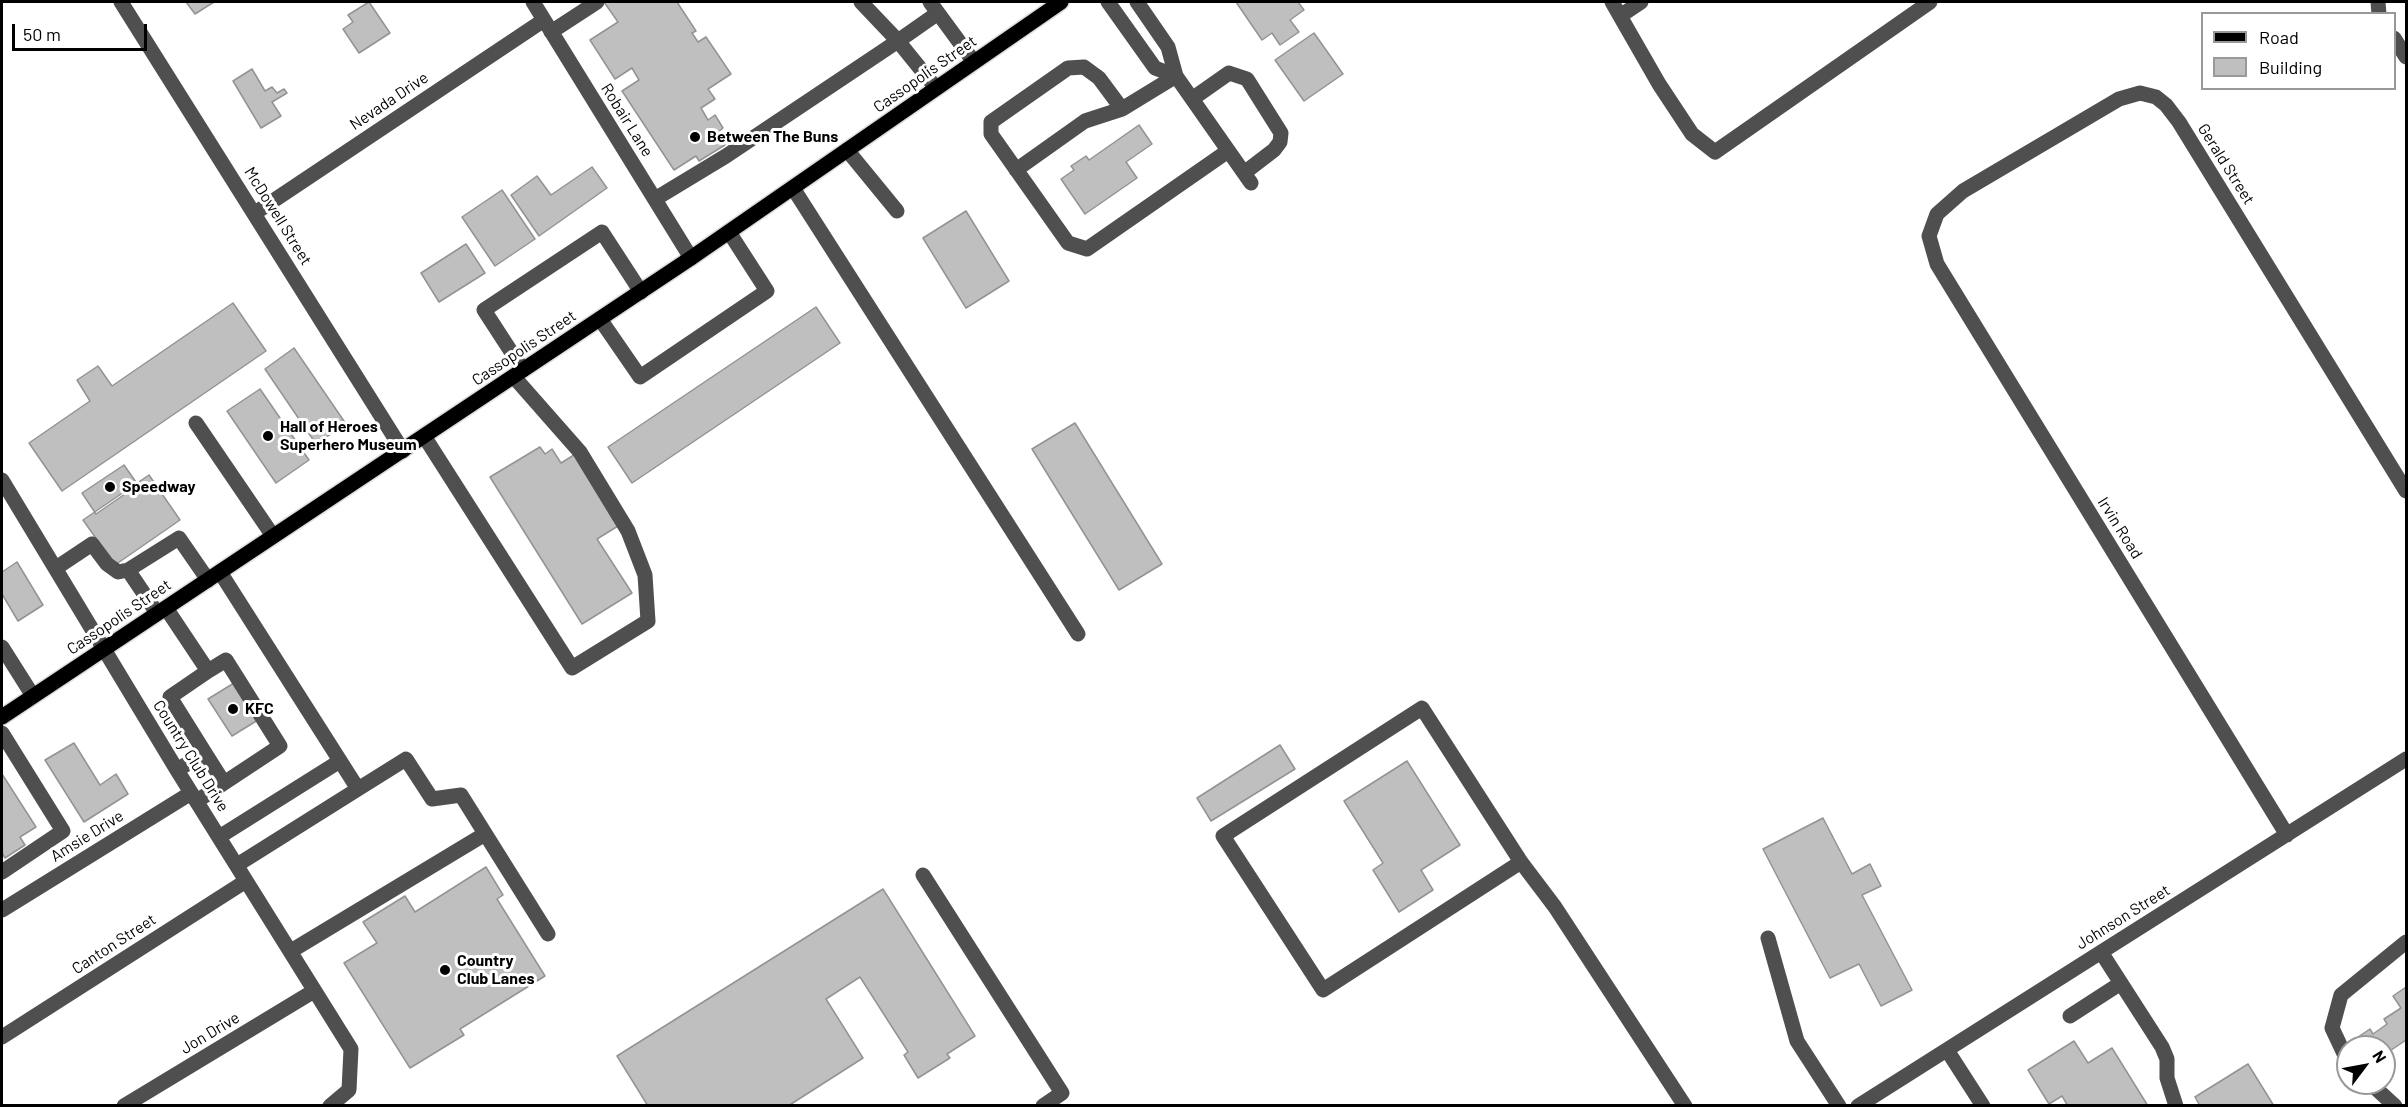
<!DOCTYPE html>
<style>
body{margin:0}
#map{position:relative;width:2408px;height:1107px;overflow:hidden;background:#fff;font-family:Barlow,sans-serif}
canvas{display:block}
.frame{position:absolute;inset:0;border:3px solid #000;pointer-events:none}
.legend{position:absolute;left:2201px;top:12px;width:195px;height:78px;box-sizing:border-box;background:#fff;border:2px solid #999;margin:0;padding:8px 10px;list-style:none;font-size:18px;color:#000}
.legend li{display:flex;align-items:center;gap:12px;height:30px}
.legend b{width:30px;border:2px solid #999}
.north{position:absolute;left:2336px;top:1035px;width:60px;height:60px;box-sizing:border-box;background:#fff;border:2px solid #999;border-radius:50%;rotate:58deg;font-size:16px;font-weight:700;line-height:24px;text-align:center;color:#000}
.north::after{content:'';display:block;margin:auto;width:21px;height:27px;background:#000;clip-path:polygon(50% 0,100% 100%,50% 72%,0 100%)}
.scale{position:absolute;left:12px;top:24px;width:135px;height:27px;box-sizing:border-box;border:3px solid #000;border-top:0;padding-left:8px;font-size:18px;line-height:21px;white-space:nowrap;color:#000;-webkit-text-stroke:4px #fff;paint-order:stroke}
</style>
<div id="map">
<canvas width="2408" height="1107"></canvas>
<div class="frame"></div>
<ul class="legend">
<li><b style="height:8px;background:#000"></b>Road</li>
<li><b style="height:16px;background:#bfbfbf"></b>Building</li>
</ul>
<div class="north">N</div>
<div class="scale">50 m</div>
</div>
<script>
const context = document.querySelector('canvas').getContext('2d');
context.lineJoin = 'round';
function fill(path, color) { context.fillStyle = color; context.fill(path, 'evenodd'); }
const shape = rows => new Path2D(rows.map(r => 'M' + r).join(''));
function strokePath(path, color, width, dash) { context.strokeStyle = color; context.lineWidth = width; context.lineCap = dash ? 'butt' : 'round'; context.setLineDash(dash || []); context.stroke(path); }
function label(font, color, halo, rows, align = 'center') {
  context.font = font + ' Barlow,sans-serif'; context.lineWidth = 6; context.setLineDash([]); context.textBaseline = 'middle'; context.strokeStyle = halo; context.fillStyle = color; for (const [text, x, y, turn = 0] of rows) {
    context.save(); context.translate(x, y); context.rotate((+turn || 0) * Math.PI / 180); context.textAlign = isNaN(turn) ? turn : align; if (halo) context.strokeText(text, 0, 0); context.fillText(text, 0, 0); context.restore();
  }
}
const building = shape([
 [186,2,214,2,195,14,186,2],
 [369,2,390,33,359,53,343,29,353,22,348,15,369,2],
 [604,2,677,2,696,31,692,33,698,42,706,37,731,74,708,89,715,99,701,108,708,120,715,115,723,128,717,133,725,145,699,161,696,156,674,170,622,91,639,80,632,68,615,79,590,40,618,22,604,2],
 [1236,2,1298,2,1304,10,1290,20,1299,32,1280,45,1272,33,1262,40,1236,2],
 [1314,33,1343,74,1304,101,1275,60,1314,33],
 [252,69,265,91,272,87,277,93,284,89,287,93,272,102,281,116,261,128,233,81,252,69],
 [1139,125,1152,144,1126,162,1137,178,1085,214,1061,179,1074,170,1071,166,1086,156,1089,160,1139,125],
 [592,167,607,188,539,236,511,195,537,176,551,195,592,167],
 [502,190,535,239,495,266,462,217,502,190],
 [966,211,1009,281,966,308,923,238,966,211],
 [466,244,485,273,439,302,421,273,466,244],
 [233,303,266,351,62,491,29,443,90,401,77,380,98,366,112,386,233,303],
 [816,307,840,343,632,483,608,447,816,307],
 [294,348,346,424,316,444,265,369,294,348],
 [260,389,309,460,276,483,227,411,260,389],
 [1075,423,1162,564,1119,590,1032,449,1075,423],
 [540,447,545,454,552,449,561,463,574,455,618,526,597,539,632,593,582,624,490,477,540,447],
 [124,465,138,485,96,514,82,493,124,465],
 [149,475,180,520,115,565,83,520,149,475],
 [17,562,43,605,18,621,2,594,2,572,17,562],
 [234,683,258,720,232,736,208,699,234,683],
 [74,743,100,785,116,774,128,794,84,822,45,760,74,743],
 [1280,745,1295,769,1211,821,1197,798,1280,745],
 [1407,761,1460,845,1421,870,1433,890,1399,912,1373,870,1383,863,1344,801,1407,761],
 [2,774,36,827,20,837,25,845,5,858,2,853,2,774],
 [1823,818,1852,874,1870,864,1881,886,1862,895,1912,990,1881,1006,1859,964,1830,978,1763,849,1823,818],
 [486,867,503,895,497,899,545,976,460,1029,464,1035,410,1068,344,963,377,943,363,922,405,896,415,912,486,867],
 [883,889,975,1036,947,1054,950,1058,918,1078,904,1055,908,1052,860,977,826,999,863,1058,788,1106,648,1106,617,1056,883,889],
 [2406,987,2406,1040,2384,1055,2384,1047,2355,1047,2361,1042,2358,1037,2370,1029,2373,1034,2387,1024,2384,1019,2401,1008,2393,996,2406,987],
 [2074,1041,2088,1063,2112,1048,2148,1106,2068,1106,2062,1096,2049,1104,2028,1070,2074,1041],
 [2248,1064,2274,1106,2200,1106,2195,1097,2248,1064]
]);
fill(building, '#bfbfbf');
strokePath(building, '#939393', 1.5);
const major = shape([
 [2,717,691,258,1061,2]
]);
strokePath(major, '#dbdbdb', 18);
strokePath(shape([
 [121,2,403,451],
 [533,2,691,258],
 [861,2,898,41,938,13],
 [930,2,974,62],
 [1108,2,1155,68,1176,76],
 [1137,2,1168,47,1176,76,1251,183],
 [1612,2,1659,84,1692,134,1715,152,1930,2],
 [2378,2,2379,14],
 [1620,16,1641,2],
 [551,32,597,2],
 [2394,38,2406,57],
 [1176,76,1122,109,1099,78,1084,67,1068,68,991,122,991,134,1068,243,1087,249,1228,151],
 [1192,99,1229,73,1247,79,1281,133,1280,142,1274,150,1244,173],
 [847,150,897,211],
 [1016,170,1085,121,1122,109],
 [793,188,1078,634],
 [655,199,726,156,898,41,936,88],
 [255,213,544,20],
 [600,319,640,377,767,291,729,232],
 [523,370,484,310,602,232,641,292],
 [196,423,273,536],
 [424,436,572,668,648,621,645,575,628,531,580,452,514,377],
 [2,480,177,770,351,1049,349,1090,330,1106],
 [56,568,92,544,107,564,118,572,128,570],
 [220,572,358,789,237,865],
 [166,608,208,671,170,697,205,753,177,770],
 [157,613,128,570,179,538,208,580],
 [2,647,33,696],
 [208,671,226,660,280,746,224,783],
 [2,733,63,831,2,872],
 [358,789,406,759,432,799,461,795,548,934],
 [197,801,224,783,205,753],
 [2287,835,1937,264,1929,236,1937,214,1963,191,2119,99,2140,93,2156,97,2166,105,2179,122,2406,491],
 [219,837,340,761],
 [1521,862,1323,990,1223,836,1422,708,1521,862,1555,907,1685,1106],
 [923,875,1062,1093,1043,1106],
 [2,910,191,793],
 [1768,938,1797,1041,1839,1106],
 [291,951,485,834],
 [2101,952,2162,1047,2167,1059,2167,1078,2176,1106],
 [2070,1016,2121,983],
 [2,1037,246,881],
 [1947,1050,1983,1106],
 [2348,1062,2332,1028,2341,995,2406,942],
 [2370,1083,2395,1106],
 [124,1106,314,991],
 [1858,1106,2406,759]
]), '#4f4f4f', 15);
strokePath(major, '#000', 15);
for (const [x, y, r, color] of [
 [695,137,6,"#000"],
 [268,436,6,"#000"],
 [110,487,6,"#000"],
 [233,709,6,"#000"],
 [445,970,6,"#000"]
]) { const dot = new Path2D(); dot.arc(x, y, r, 0, 2 * Math.PI); context.fillStyle = color; context.fill(dot); strokePath(dot, '#fff', 2); }
label('16px', '#000', '#fff', [
 ["Cassopolis Street",925,74,-35],
 ["Nevada Drive",389,101,-34],
 ["Robair Lane",627,120,58],
 ["Gerald Street",2226,164,58],
 ["McDowell Street",278,216,58],
 ["Cassopolis Street",524,348,-34],
 ["Irvin Road",2120,528,58],
 ["Cassopolis Street",119,617,-34],
 ["Country Club Drive",191,756,58],
 ["Amsie Drive",87,836,-32],
 ["Johnson Street",2123,917,-32],
 ["Canton Street",114,944,-33],
 ["Jon Drive",210,1033,-31]
]);
label('bold 16px', '#000', '#fff', [
 ["Between The Buns",707,137],
 ["Hall of Heroes",280,427],
 ["Superhero Museum",280,445],
 ["Speedway",122,487],
 ["KFC",245,709],
 ["Country",457,961],
 ["Club Lanes",457,979]
], 'left');
</script>
